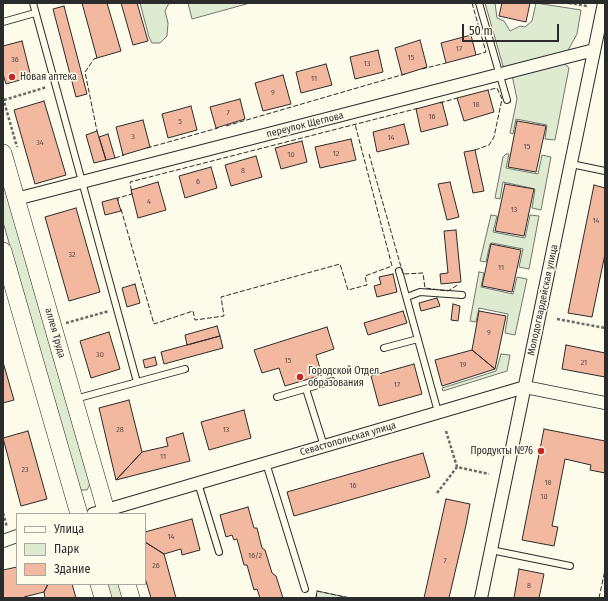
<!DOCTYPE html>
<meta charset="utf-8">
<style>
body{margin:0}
#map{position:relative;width:608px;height:601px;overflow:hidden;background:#fdfbea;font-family:"Fira Sans Condensed",sans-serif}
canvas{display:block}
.frame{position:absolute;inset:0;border:4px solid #2b2b2b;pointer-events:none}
.legend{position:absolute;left:16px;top:513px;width:130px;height:72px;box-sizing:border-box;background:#fdfbea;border:1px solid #a9a89e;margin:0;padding:5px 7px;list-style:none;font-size:12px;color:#2b2b2b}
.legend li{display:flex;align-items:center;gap:8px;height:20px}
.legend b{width:20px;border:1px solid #a9a89e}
.scale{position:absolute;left:462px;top:24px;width:97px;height:18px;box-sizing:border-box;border:2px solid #2b2b2b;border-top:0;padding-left:5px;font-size:12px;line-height:14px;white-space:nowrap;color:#2b2b2b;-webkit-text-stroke:3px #fdfbea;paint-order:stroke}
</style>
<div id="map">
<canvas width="608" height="601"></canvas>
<div class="frame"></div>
<ul class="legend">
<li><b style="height:5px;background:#fdfbea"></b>Улица</li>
<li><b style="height:11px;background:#deebd1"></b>Парк</li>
<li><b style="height:11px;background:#f2b8a0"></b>Здание</li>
</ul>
<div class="scale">50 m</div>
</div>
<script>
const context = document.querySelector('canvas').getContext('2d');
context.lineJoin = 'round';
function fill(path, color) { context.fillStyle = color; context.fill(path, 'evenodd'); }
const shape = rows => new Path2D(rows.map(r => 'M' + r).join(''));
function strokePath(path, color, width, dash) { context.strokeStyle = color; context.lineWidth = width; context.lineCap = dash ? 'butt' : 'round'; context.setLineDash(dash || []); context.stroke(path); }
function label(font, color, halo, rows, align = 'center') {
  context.font = font + ' "Fira Sans Condensed",sans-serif'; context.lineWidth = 3; context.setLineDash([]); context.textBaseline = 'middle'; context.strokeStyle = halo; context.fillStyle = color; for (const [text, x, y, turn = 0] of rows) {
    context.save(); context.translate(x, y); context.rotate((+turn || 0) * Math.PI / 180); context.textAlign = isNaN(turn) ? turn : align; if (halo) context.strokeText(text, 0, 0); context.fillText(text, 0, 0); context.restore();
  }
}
const green = shape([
 [140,3,169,3,165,11,168,23,167,36,160,43,152,43,149,37,140,3],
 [188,3,250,3,192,19,188,3],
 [485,3,495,3,497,18,504,21,510,31,520,26,525,27,532,21,536,3,581,10,577,34,566,54,508,69,503,66,485,3],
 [563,62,569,68,555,140,545,139,547,125,516,119,513,134,510,133,517,99,512,75,563,62],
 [506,154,509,154,506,168,538,174,542,155,551,157,541,210,532,208,535,189,503,182,500,199,495,198,503,157,506,154],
 [3,182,90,484,87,490,81,490,79,487,3,222,3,182],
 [491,215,497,216,493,232,525,238,530,215,539,216,529,269,519,267,523,249,492,243,490,244,486,262,480,261,491,215],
 [479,272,484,273,481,287,513,294,517,277,527,279,515,335,505,333,508,314,479,308,476,322,470,321,479,272],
 [501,354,510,355,507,371,443,391,442,388,496,371,501,354],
 [107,584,119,584,123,598,111,598,107,584],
 [317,591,350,598,316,598,317,591]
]);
fill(green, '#deebd1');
strokePath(green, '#74746e', 1);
const building = shape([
 [82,3,107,3,121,51,97,58,82,3],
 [121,3,137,3,148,41,133,45,121,3],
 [502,3,530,3,526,22,499,16,502,3],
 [64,6,87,94,76,97,53,9,64,6],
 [471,35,476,55,446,63,441,43,471,35],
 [420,40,427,67,402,75,395,48,420,40],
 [22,41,31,77,6,84,3,74,3,46,22,41],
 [378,50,383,72,355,79,350,57,378,50],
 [326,64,332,85,301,93,296,72,326,64],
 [283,75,291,104,263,111,255,83,283,75],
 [488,90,494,112,464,121,457,98,488,90],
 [240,99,245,119,216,128,210,107,240,99],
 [44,101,66,175,35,184,14,110,44,101],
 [442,102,448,125,421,132,416,109,442,102],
 [191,106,197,130,168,138,162,114,191,106],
 [143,120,150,147,123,155,116,127,143,120],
 [517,121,546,126,536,172,508,167,517,121],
 [404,124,409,144,377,152,373,132,404,124],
 [97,131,106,160,94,163,86,135,97,131],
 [108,134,115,158,106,160,99,137,108,134],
 [351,139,356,160,320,168,315,147,351,139],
 [302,141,307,162,281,169,275,148,302,141],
 [475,150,484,191,473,193,464,152,475,150],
 [256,156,262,177,231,186,225,165,256,156],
 [211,167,217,188,185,198,179,176,211,167],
 [158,182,166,210,138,218,131,190,158,182],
 [450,182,459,217,447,220,438,184,450,182],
 [505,184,534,189,524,236,495,231,505,184],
 [594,185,605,188,605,254,592,317,568,313,594,185],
 [117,198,121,211,105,215,102,202,117,198],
 [76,208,100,292,69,301,45,217,76,208],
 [456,230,461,282,441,284,440,274,448,273,444,231,456,230],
 [491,244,521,250,512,292,482,286,491,244],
 [393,274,397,292,377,297,374,286,381,284,379,277,393,274],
 [135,284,140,303,127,307,122,288,135,284],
 [437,298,440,306,421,311,419,303,437,298],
 [453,304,460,306,458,321,451,320,453,304],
 [403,311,407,323,368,335,364,323,403,311],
 [479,311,506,316,495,369,472,350,479,311],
 [217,326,220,336,187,345,185,335,217,326],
 [327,327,334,349,316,355,322,375,285,386,279,368,262,373,254,350,327,327],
 [109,332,120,369,91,378,80,341,109,332],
 [220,336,223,348,164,364,161,352,220,336],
 [566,345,605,353,605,377,562,369,566,345],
 [472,350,495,369,442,386,435,360,472,350],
 [155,357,157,365,145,368,143,360,155,357],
 [3,362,14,400,3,403,3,362],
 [414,364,422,394,379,406,371,376,414,364],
 [129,400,142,452,116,480,99,408,129,400],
 [244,410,251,438,209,450,201,422,244,410],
 [544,429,605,441,605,473,590,470,591,465,565,459,552,526,558,527,554,546,522,540,544,429],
 [28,431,47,499,21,506,3,438,28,431],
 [183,433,190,461,116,480,142,452,168,446,166,438,183,433],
 [423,453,430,477,294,516,287,492,423,453],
 [446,499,470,504,466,525,449,598,424,598,446,499],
 [248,507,254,528,257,528,262,548,265,550,272,573,276,576,283,598,260,598,257,589,254,590,247,565,244,565,237,539,234,540,232,535,226,537,220,515,248,507],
 [192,519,200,550,182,555,181,549,164,554,145,542,145,532,192,519],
 [145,542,164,554,176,598,151,598,145,578,145,542],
 [17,567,17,584,48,584,44,592,24,597,25,598,3,598,3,570,17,567],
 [519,569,544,574,539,598,514,598,519,569],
 [48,584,72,584,76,598,45,598,44,592,48,584]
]);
fill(building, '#f2b8a0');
strokePath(building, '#2b2b2b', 1);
const service = shape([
 [33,3,137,382],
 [479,3,507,100],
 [3,22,35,13],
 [571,164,605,171],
 [399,271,438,412],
 [407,297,420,292,462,295],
 [384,348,418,339],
 [306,389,324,446],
 [277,397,332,381],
 [75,399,185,369],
 [266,463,305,589],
 [198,483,219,552],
 [491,550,570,566]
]);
const minor = shape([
 [16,199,594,50],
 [93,514,525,387,605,403],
 [3,541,17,536],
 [481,598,604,3]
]);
const secondary = shape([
 [3,153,107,514],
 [3,251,79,514],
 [99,584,103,598],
 [127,584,131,598]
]);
strokePath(service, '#2b2b2b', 8);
strokePath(minor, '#2b2b2b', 14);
strokePath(secondary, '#2b2b2b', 18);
strokePath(shape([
 [569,3,587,6],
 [3,98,17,147],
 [4,100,47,87],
 [557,319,605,328],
 [66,323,109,311],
 [446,431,457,467,489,474],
 [437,493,457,467],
 [3,513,7,527]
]), '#6a6964', 2.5, [3, 2]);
strokePath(service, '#fdfbea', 6);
strokePath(minor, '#fdfbea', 12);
strokePath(secondary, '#fdfbea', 17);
strokePath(shape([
 [472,3,486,52,476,55],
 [97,58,94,59,85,72,97,131],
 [422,69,446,63],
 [440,103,457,98],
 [226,126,405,74],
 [147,148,218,128],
 [475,150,489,145,494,137,502,99,497,88,488,90],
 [369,154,403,274,423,273,425,288,448,291,459,284],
 [115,158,124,155],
 [118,201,118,198,132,194,130,182,419,108],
 [121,209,154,324,193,311,195,320,224,316,221,297,340,264,348,290,367,285,365,276,392,266,355,124],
 [316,598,317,591,350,598],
 [599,598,605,570]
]), '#2b2b2b', 1, [5, 2]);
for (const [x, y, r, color] of [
 [12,77,4,"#c62828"],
 [300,377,4,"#c62828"],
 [541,451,4,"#c62828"]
]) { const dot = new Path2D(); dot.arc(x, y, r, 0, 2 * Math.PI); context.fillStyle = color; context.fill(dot); strokePath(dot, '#fdfbea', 1.5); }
label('8px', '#5d4e48', null, [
 ["17",459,49],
 ["15",411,58],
 ["36",15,60],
 ["13",367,64],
 ["11",314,79],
 ["9",273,93],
 ["18",476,105],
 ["7",228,113],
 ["16",432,117],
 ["5",180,122],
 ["3",133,137],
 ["14",391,138],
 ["34",40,143],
 ["15",527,147],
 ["12",336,154],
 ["10",291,155],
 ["8",243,171],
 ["6",198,182],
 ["4",149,202],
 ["13",514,210],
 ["14",596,221],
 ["32",72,255],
 ["11",501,268],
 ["9",489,333],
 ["30",100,355],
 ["15",288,361],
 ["21",584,363],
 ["19",463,365],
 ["17",397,385],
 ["28",120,430],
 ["13",226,430],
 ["11",163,457],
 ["23",25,470],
 ["18",548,483],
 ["16",353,486],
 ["10",544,497],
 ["14",171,537],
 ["16/2",255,556],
 ["7",445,561],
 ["26",156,566],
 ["8",529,586]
]);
label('10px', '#2b2b2b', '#fdfbea', [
 ["Новая аптека",20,77],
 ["Городской Отдел",308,371],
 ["образования",308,383],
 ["Продукты №76",533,451,"right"]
], 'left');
label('10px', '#2b2b2b', '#fdfbea', [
 ["переулок Щеглова",305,125,-14],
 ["Молодогвардейская улица",543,300,-78],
 ["аллея Труда",55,333,74],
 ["Севастопольская улица",348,439,-16]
]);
</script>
